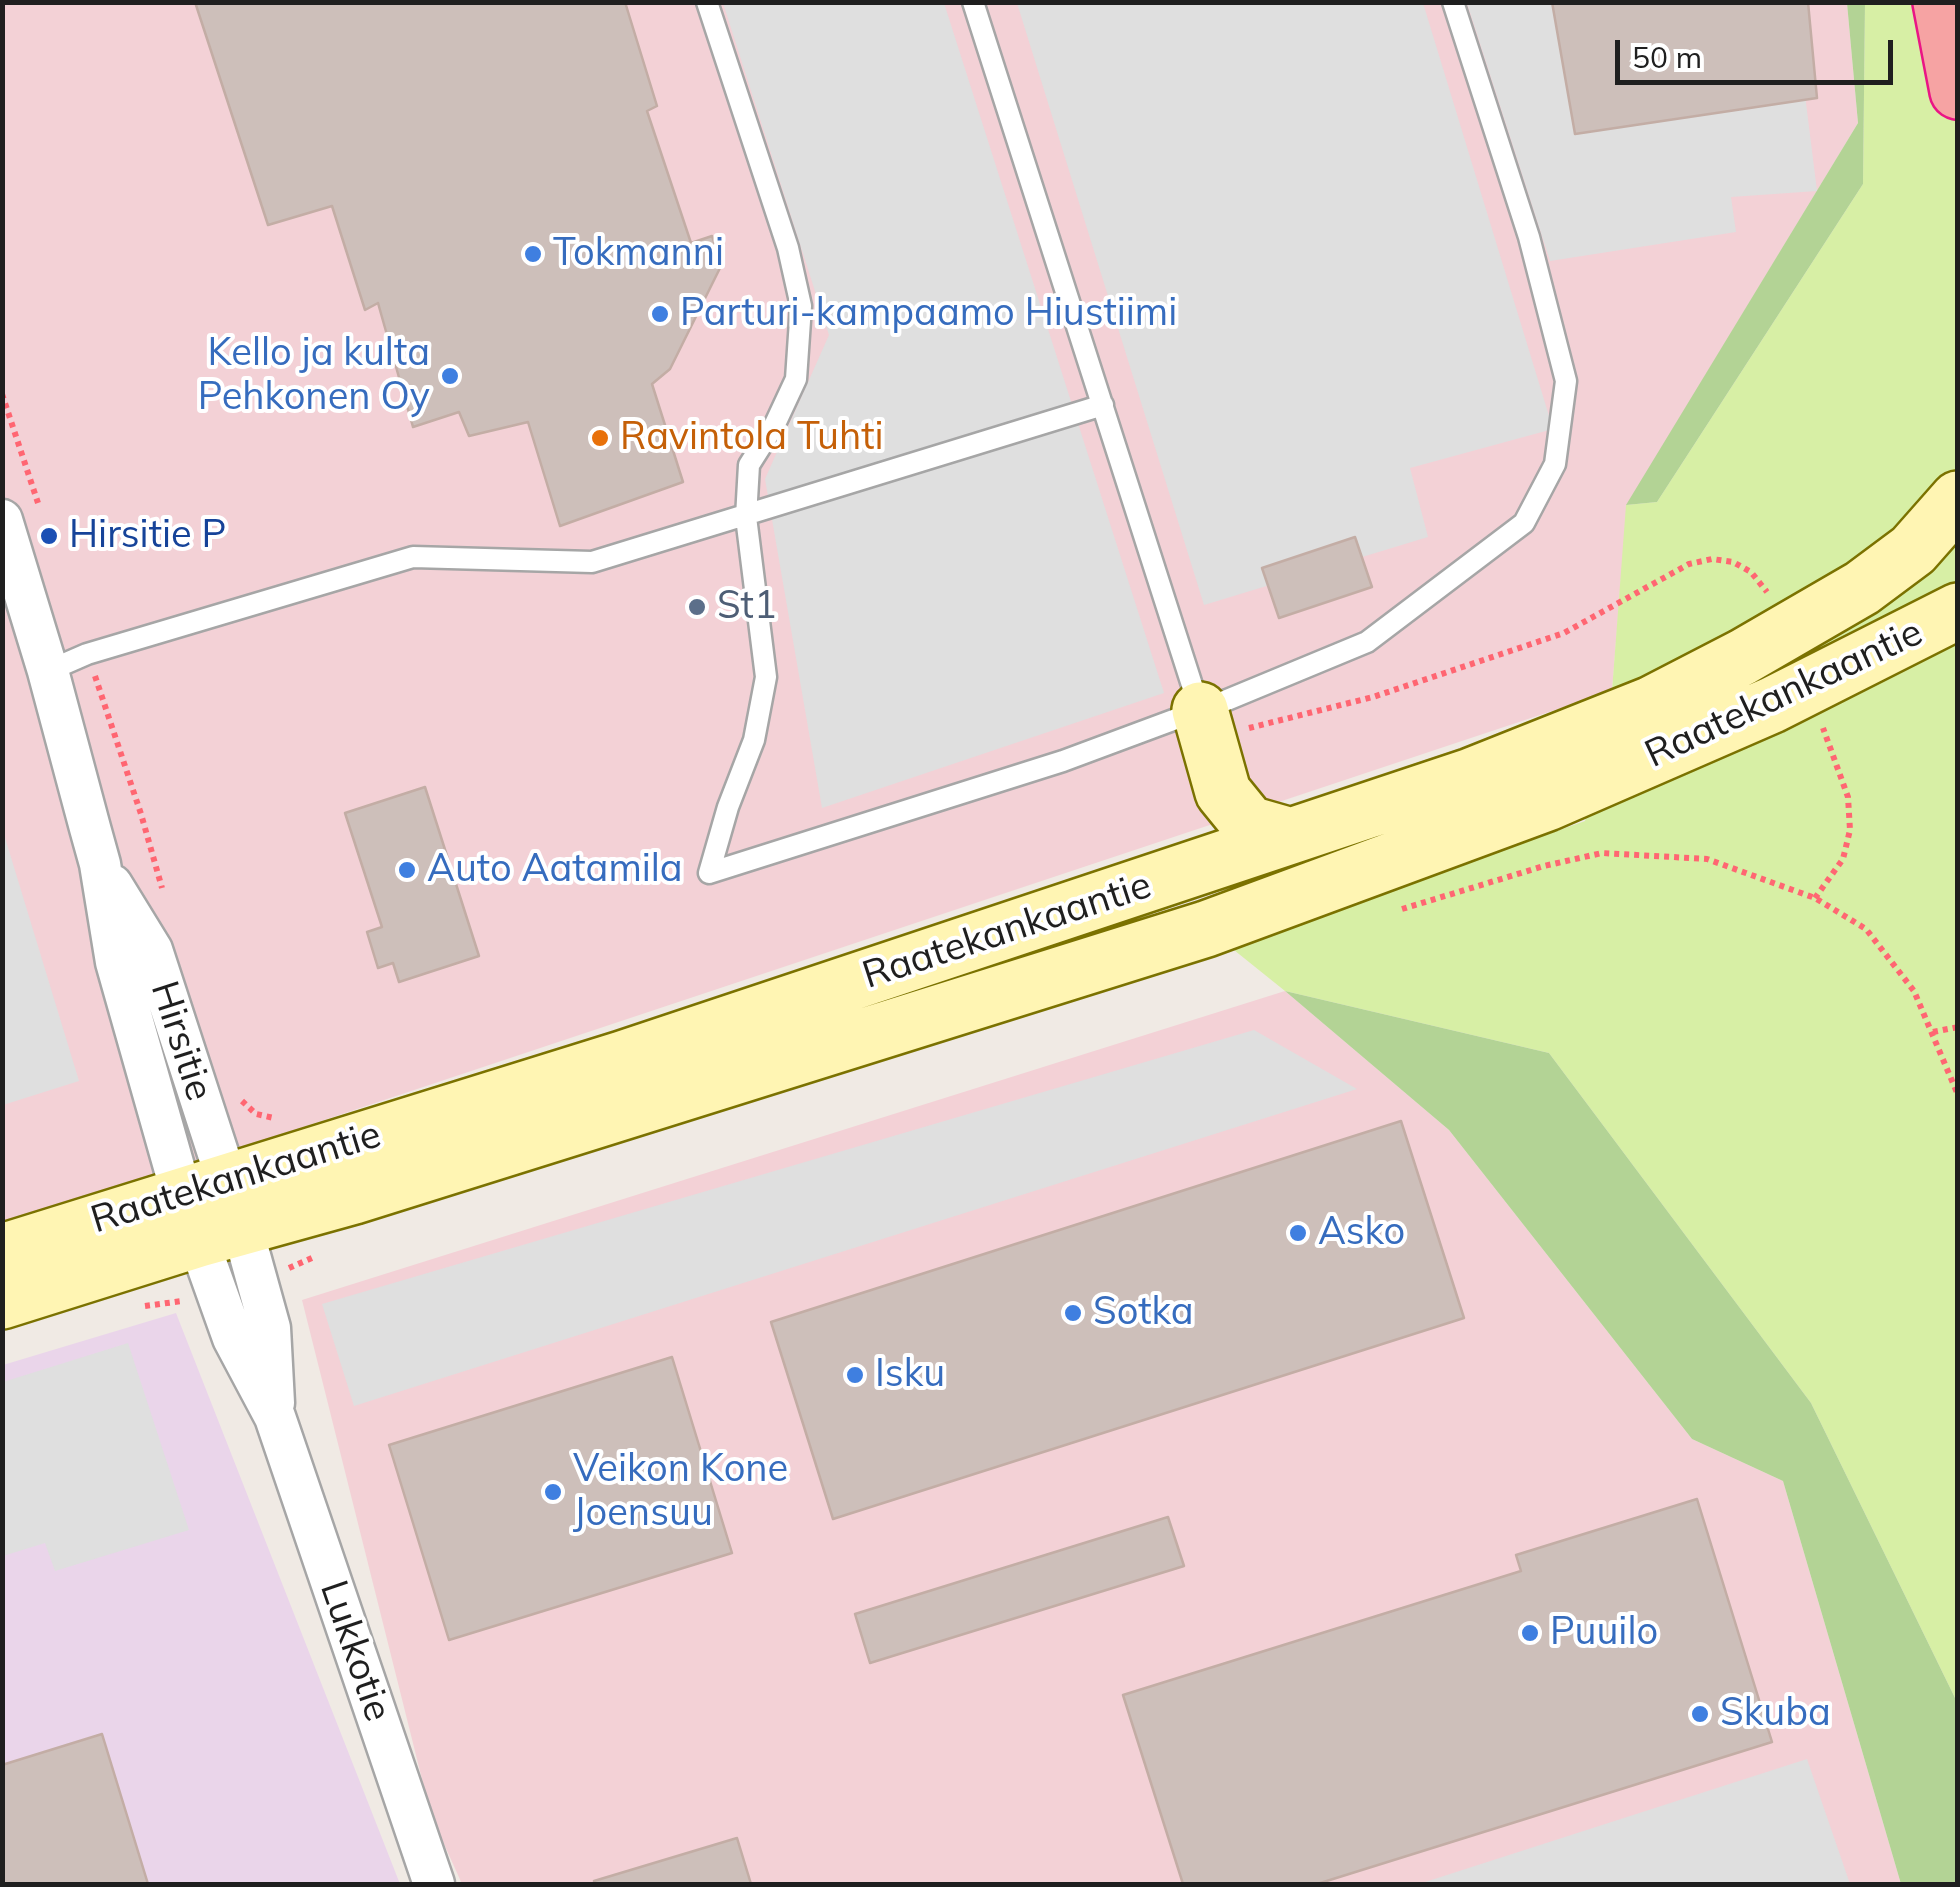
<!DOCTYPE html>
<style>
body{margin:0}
#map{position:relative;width:1960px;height:1887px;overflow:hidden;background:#f0eae4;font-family:Mulish,sans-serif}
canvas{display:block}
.frame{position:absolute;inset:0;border:5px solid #1f1f1f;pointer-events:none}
.scale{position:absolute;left:1615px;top:40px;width:278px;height:45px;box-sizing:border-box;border:5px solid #1f1f1f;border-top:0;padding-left:12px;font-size:30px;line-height:35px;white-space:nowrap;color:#1f1f1f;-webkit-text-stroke:8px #fff;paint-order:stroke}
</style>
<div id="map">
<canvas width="1960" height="1887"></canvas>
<div class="frame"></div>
<div class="scale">50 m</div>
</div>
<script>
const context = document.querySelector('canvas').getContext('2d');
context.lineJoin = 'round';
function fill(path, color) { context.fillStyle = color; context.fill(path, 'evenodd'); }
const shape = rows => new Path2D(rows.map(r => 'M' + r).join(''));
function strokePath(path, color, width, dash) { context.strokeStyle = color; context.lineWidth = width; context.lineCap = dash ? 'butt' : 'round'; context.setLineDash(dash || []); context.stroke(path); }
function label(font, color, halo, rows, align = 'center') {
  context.font = font + ' Mulish,sans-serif'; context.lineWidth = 8; context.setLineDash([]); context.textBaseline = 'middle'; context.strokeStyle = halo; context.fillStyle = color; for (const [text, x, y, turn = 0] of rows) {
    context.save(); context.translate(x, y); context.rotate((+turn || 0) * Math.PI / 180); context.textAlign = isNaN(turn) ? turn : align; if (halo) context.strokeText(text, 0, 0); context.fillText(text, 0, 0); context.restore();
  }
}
fill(shape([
 [3,3,1847,3,1858,123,1627,505,1612,691,189,1165,3,1223],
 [1285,991,1449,1130,1692,1439,1783,1481,1901,1884,462,1884,431,1815,302,1300]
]), '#f3d1d6');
fill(shape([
 [176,1313,400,1884,3,1884,3,1365]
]), '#ead5ea');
fill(shape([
 [1865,3,1957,3,1957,1702,1811,1403,1549,1053,1285,991,1229,946,1585,821,1612,691,1626,505,1657,502,1863,184]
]), '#d7efa5');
fill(shape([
 [1847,3,1865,3,1863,184,1657,502,1626,505,1858,123],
 [1285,991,1549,1053,1811,1403,1957,1702,1957,1884,1901,1884,1783,1481,1692,1439,1449,1130]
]), '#b3d395');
fill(shape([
 [723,3,944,3,1164,693,822,808,765,479,829,335],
 [1017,3,1423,3,1553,429,1410,468,1428,537,1204,605],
 [1467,3,1570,3,1804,87,1817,191,1731,197,1736,232,1550,261],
 [3,831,79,1081,3,1105,2,1105],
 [1254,1030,1357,1089,354,1406,322,1304],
 [128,1343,189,1530,55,1571,45,1543,3,1556,3,1382],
 [1807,1759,1850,1884,1419,1884]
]), '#dfdfdf');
const building = shape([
 [195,2,625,2,657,106,647,111,691,243,712,236,722,264,670,369,652,384,683,482,560,526,528,422,469,436,459,412,413,427,378,303,365,310,332,206,268,225,195,2],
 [1552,2,1808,2,1817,98,1575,134,1552,2],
 [1355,537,1372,587,1279,618,1262,568,1355,537],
 [425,787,479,956,399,982,393,963,378,968,367,932,382,927,345,813,425,787],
 [1401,1121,1464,1318,833,1519,771,1322,1401,1121],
 [672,1357,732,1553,449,1640,389,1445,672,1357],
 [1697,1499,1772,1742,1317,1884,1183,1884,1123,1695,1521,1571,1516,1555,1697,1499],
 [1168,1517,1184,1566,870,1663,855,1614,1168,1517],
 [102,1734,148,1884,2,1884,2,1765,102,1734],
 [737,1838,751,1884,595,1884,594,1881,737,1838]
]);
fill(building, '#cdbfba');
strokePath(building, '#c3ada5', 2.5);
const service = shape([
 [707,2,788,248,801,306,796,379,775,424,749,465,746,517,766,677,754,740,728,807,709,873],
 [973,2,1200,710],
 [48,671,87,654,413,557,592,562,1103,405],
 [709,873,1063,761,1227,700,1367,642,1524,523,1555,464,1566,381,1529,237,1453,2]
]);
const minor = shape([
 [2,520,48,671,90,828,100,864,116,962,182,1195,233,1338,275,1417,434,1884],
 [112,885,152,950,242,1227,270,1328,274,1403]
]);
const secondary = shape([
 [1200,710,1223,792,1249,824,1291,836],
 [2,1252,622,1059,1471,776,1652,704,1743,657,1862,588,1913,550,1958,499],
 [2,1301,199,1239,354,1196,1206,929,1547,803,1772,705,1958,611]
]);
const trunk = shape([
 [1941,2,1958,91]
]);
strokePath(service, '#a6a6a6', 25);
strokePath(minor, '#a6a6a6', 45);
strokePath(secondary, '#7b7200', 60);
strokePath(trunk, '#ea1585', 60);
strokePath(shape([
 [2,394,38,503],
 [95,676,141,814,162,888],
 [1249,728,1373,697,1564,633,1689,564,1712,559,1733,562,1751,572,1767,592],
 [1815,898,1843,859,1850,830,1848,797,1823,728],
 [1402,909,1544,866,1602,853,1707,859,1815,898,1866,929,1914,991,1958,1095],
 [1933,1032,1958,1027],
 [242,1101,256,1114,274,1118],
 [289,1268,314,1257],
 [145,1306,182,1301]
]), '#ff6672', 6, [5, 5]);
strokePath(service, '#fff', 20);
strokePath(minor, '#fff', 40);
strokePath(secondary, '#fff5b3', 55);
strokePath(trunk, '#f6a3a3', 55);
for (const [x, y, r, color] of [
 [533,254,10,"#3f7fe0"],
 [660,314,10,"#3f7fe0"],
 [450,376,10,"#3f7fe0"],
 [600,438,10,"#e8710a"],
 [49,536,10,"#1a4fb4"],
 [697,607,10,"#5c6f8a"],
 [407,870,10,"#3f7fe0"],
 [1298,1233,10,"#3f7fe0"],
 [1073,1313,10,"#3f7fe0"],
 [855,1375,10,"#3f7fe0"],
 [553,1492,10,"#3f7fe0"],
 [1530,1633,10,"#3f7fe0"],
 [1700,1714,10,"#3f7fe0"]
]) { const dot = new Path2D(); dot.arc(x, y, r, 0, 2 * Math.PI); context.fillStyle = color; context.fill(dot); strokePath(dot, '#fff', 4); }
label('38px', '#366cbe', '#fff', [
 ["Tokmanni",553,254],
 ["Parturi-kampaamo Hiustiimi",680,314],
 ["Kello ja kulta",430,354,"right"],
 ["Pehkonen Oy",430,398,"right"],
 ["Auto Aatamila",427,870],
 ["Asko",1318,1233],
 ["Sotka",1093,1313],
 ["Isku",875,1375],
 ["Veikon Kone",573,1470],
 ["Joensuu",573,1514],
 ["Puuilo",1550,1633],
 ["Skuba",1720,1714]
], 'left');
label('38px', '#c56008', '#fff', [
 ["Ravintola Tuhti",620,438]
], 'left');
label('38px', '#164399', '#fff', [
 ["Hirsitie P",69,536]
], 'left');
label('38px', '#4e5e75', '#fff', [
 ["St1",717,607]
], 'left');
label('38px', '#1f1f1f', '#fff', [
 ["Raatekankaantie",1784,694,-25],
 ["Raatekankaantie",1007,931,-18],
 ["Hirsitie",181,1041,72],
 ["Raatekankaantie",236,1178,-17],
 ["Lukkotie",355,1651,71]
]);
</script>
